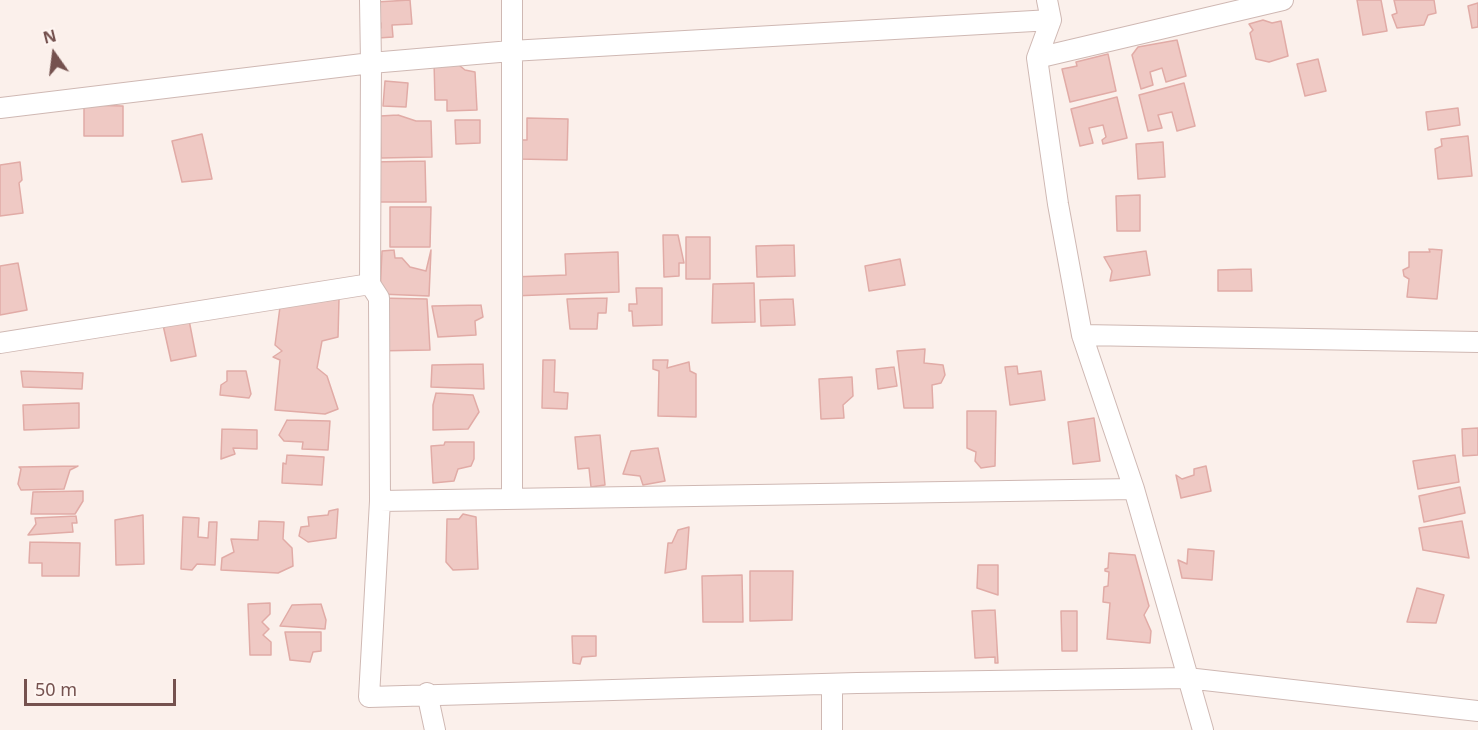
<!DOCTYPE html>
<style>
body{margin:0}
#map{position:relative;width:1478px;height:730px;overflow:hidden;background:#fbf0eb;font-family:"Noto Sans",sans-serif}
canvas{display:block}
.north{position:absolute;left:24px;top:24px;width:60px;height:60px;-webkit-text-stroke:4px #fef5f1;paint-order:stroke;rotate:346deg;font-size:16px;font-weight:700;line-height:24px;text-align:center;color:#75524f}
.north::after{content:'';display:block;margin:auto;width:21px;height:27px;background:#75524f;clip-path:polygon(50% 0,100% 100%,50% 72%,0 100%)}
.scale{position:absolute;left:24px;top:679px;width:152px;height:27px;box-sizing:border-box;border:3px solid #75524f;border-top:0;padding-left:8px;font-size:18px;line-height:21px;white-space:nowrap;color:#75524f;-webkit-text-stroke:4px #fef5f1;paint-order:stroke}
</style>
<div id="map">
<canvas width="1478" height="730"></canvas>
<div class="north">N</div>
<div class="scale">50 m</div>
</div>
<script>
const context = document.querySelector('canvas').getContext('2d');
context.lineJoin = 'round';
function fill(path, color) { context.fillStyle = color; context.fill(path, 'evenodd'); }
const shape = rows => new Path2D(rows.map(r => 'M' + r).join(''));
function strokePath(path, color, width, dash) { context.strokeStyle = color; context.lineWidth = width; context.lineCap = dash ? 'butt' : 'round'; context.setLineDash(dash || []); context.stroke(path); }
const building = shape([
 [410,0,412,24,392,25,393,37,378,38,377,28,381,28,381,23,378,23,376,2,410,0],
 [1357,0,1381,0,1387,31,1363,35,1357,0],
 [1394,0,1434,0,1436,13,1428,15,1424,25,1397,28,1392,15,1397,13,1394,0],
 [1478,3,1478,27,1472,28,1468,6,1478,3],
 [1263,20,1272,23,1281,21,1288,56,1269,62,1256,59,1250,33,1253,30,1249,24,1263,20],
 [1177,40,1186,76,1166,82,1162,68,1150,72,1153,85,1141,89,1132,55,1138,47,1177,40],
 [1108,54,1116,91,1070,102,1062,69,1077,66,1076,62,1108,54],
 [1318,59,1326,91,1305,96,1297,64,1318,59],
 [454,61,465,70,475,72,477,110,447,111,447,100,435,100,434,62,454,61],
 [385,81,408,83,406,107,383,106,385,81],
 [1184,83,1195,126,1177,131,1172,112,1158,115,1162,128,1148,131,1139,95,1184,83],
 [1117,97,1127,138,1103,144,1102,140,1106,137,1103,125,1089,128,1093,143,1080,146,1071,109,1117,97],
 [84,105,123,106,123,136,84,136,84,105],
 [1458,108,1460,125,1428,130,1426,112,1458,108],
 [398,115,416,121,431,121,432,157,381,158,380,116,398,115],
 [527,118,568,119,567,160,518,159,519,140,527,140,527,118],
 [455,120,480,120,480,143,456,144,455,120],
 [202,134,212,179,182,182,172,141,202,134],
 [1468,136,1472,176,1438,179,1435,149,1442,146,1441,139,1468,136],
 [1163,142,1165,177,1138,179,1136,144,1163,142],
 [425,161,426,202,373,202,372,162,425,161],
 [20,162,22,180,19,183,23,213,0,216,0,165,20,162],
 [1140,195,1140,231,1117,231,1116,196,1140,195],
 [390,207,431,207,430,247,390,247,390,207],
 [663,235,678,235,684,263,679,263,679,276,664,277,663,235],
 [686,237,710,237,710,279,686,279,686,237],
 [794,245,795,276,757,277,756,246,794,245],
 [1429,249,1442,250,1437,299,1407,297,1409,279,1404,276,1403,270,1409,267,1409,252,1430,252,1429,249],
 [394,250,395,258,402,258,410,267,426,271,431,250,429,296,380,294,382,251,394,250],
 [1146,251,1150,275,1110,281,1112,271,1104,257,1146,251],
 [618,252,619,292,512,296,512,277,566,275,565,254,618,252],
 [900,259,905,285,869,291,865,266,900,259],
 [18,263,27,310,0,315,0,266,18,263],
 [1251,269,1252,291,1218,291,1218,270,1251,269],
 [754,283,755,322,712,323,713,284,754,283],
 [636,288,662,288,662,325,633,326,632,311,629,311,629,304,637,304,636,288],
 [379,298,427,299,430,350,374,351,379,298],
 [607,298,606,313,598,313,597,329,570,329,567,299,607,298],
 [339,299,338,337,322,341,317,368,327,376,338,409,325,414,275,410,280,360,273,357,282,351,275,345,280,307,339,299],
 [793,299,795,325,761,326,760,300,793,299],
 [481,305,483,317,475,321,476,335,438,337,432,306,481,305],
 [189,320,196,356,171,361,163,325,189,320],
 [925,349,924,363,943,365,945,375,941,383,932,385,933,408,904,408,897,351,925,349],
 [543,360,555,360,554,392,568,393,567,409,542,408,543,360],
 [653,360,668,360,667,368,689,362,690,371,696,374,696,417,658,416,659,371,653,369,653,360],
 [483,364,484,389,431,387,432,365,483,364],
 [1017,366,1018,374,1041,371,1045,400,1010,405,1005,367,1017,366],
 [894,367,897,386,878,389,876,369,894,367],
 [21,371,83,373,82,389,23,387,21,371],
 [227,371,246,371,251,394,249,398,220,395,221,385,227,381,227,371],
 [852,377,853,396,843,405,844,418,821,419,819,379,852,377],
 [436,393,473,395,479,412,468,429,433,430,433,405,436,393],
 [79,403,79,428,24,430,23,405,79,403],
 [967,411,996,411,995,466,981,468,975,461,976,452,967,448,967,411],
 [1094,418,1100,461,1073,464,1068,422,1094,418],
 [287,420,330,421,328,450,302,449,303,442,284,441,279,435,287,420],
 [1478,428,1478,455,1463,456,1462,429,1478,428],
 [222,429,257,430,257,449,233,448,235,454,221,459,222,429],
 [600,435,605,485,591,487,589,468,578,469,575,437,600,435],
 [445,442,474,442,474,459,471,466,458,469,454,481,433,483,431,446,444,445,445,442],
 [658,448,665,481,643,485,640,476,623,474,631,451,658,448],
 [287,455,324,457,322,485,282,483,283,463,286,464,287,455],
 [1455,455,1459,482,1418,489,1413,461,1455,455],
 [78,466,70,470,64,489,21,490,18,484,21,469,19,467,78,466],
 [1206,466,1211,491,1181,498,1176,475,1182,479,1194,475,1194,469,1206,466],
 [1460,487,1465,513,1424,522,1419,496,1460,487],
 [83,491,83,501,75,514,31,514,33,492,83,491],
 [338,509,336,538,308,542,299,536,301,527,309,526,308,517,328,515,329,511,338,509],
 [463,514,476,517,478,569,453,570,446,562,447,519,459,519,463,514],
 [143,515,144,564,116,565,115,520,143,515],
 [76,516,77,523,72,523,73,532,28,535,36,524,35,518,76,516],
 [183,517,199,518,198,537,208,538,209,522,217,522,215,565,197,564,192,570,181,569,183,517],
 [259,521,284,522,283,539,292,548,293,566,278,573,221,570,222,558,234,552,231,539,258,540,259,521],
 [1462,521,1469,558,1423,550,1419,528,1462,521],
 [689,527,686,569,665,573,668,543,672,543,678,530,689,527],
 [30,542,80,543,79,576,42,576,42,563,29,563,30,542],
 [1188,549,1214,551,1212,580,1182,578,1178,560,1187,564,1188,549],
 [1109,553,1135,555,1149,606,1144,615,1151,631,1150,643,1107,639,1110,603,1103,602,1104,587,1108,586,1109,572,1105,571,1105,569,1108,568,1109,553],
 [978,565,998,565,998,595,977,588,978,565],
 [750,571,793,571,792,620,750,621,750,571],
 [742,575,743,622,703,622,702,576,742,575],
 [1417,588,1444,595,1436,623,1407,622,1417,588],
 [270,603,270,614,262,622,269,629,263,635,271,642,271,655,250,655,248,604,270,603],
 [321,604,326,620,325,629,280,626,292,605,321,604],
 [995,610,998,663,995,663,995,657,975,658,972,611,995,610],
 [1061,611,1077,611,1077,651,1062,651,1061,611],
 [285,632,321,632,321,651,313,652,310,662,290,660,285,632],
 [572,636,596,636,596,656,582,657,580,664,573,663,572,636]
]);
fill(building, '#efc9c4');
strokePath(building, '#e1aba6', 1.5);
const street = shape([
 [370,0,371,63,511,51,1051,20],
 [1047,0,1051,20,1037,58,1058,204,1082,335,1134,489,1203,730],
 [1037,58,1283,0],
 [0,108,371,63,370,284],
 [1082,335,1478,342],
 [0,343,370,284,379,298,380,501,369,697,857,683,1187,678,1478,711],
 [512,498,512,0],
 [380,501,1134,489],
 [427,693,435,730],
 [832,730,832,684]
]);
strokePath(street, '#cfb8b3', 22);
strokePath(street, '#fff', 20);
</script>
